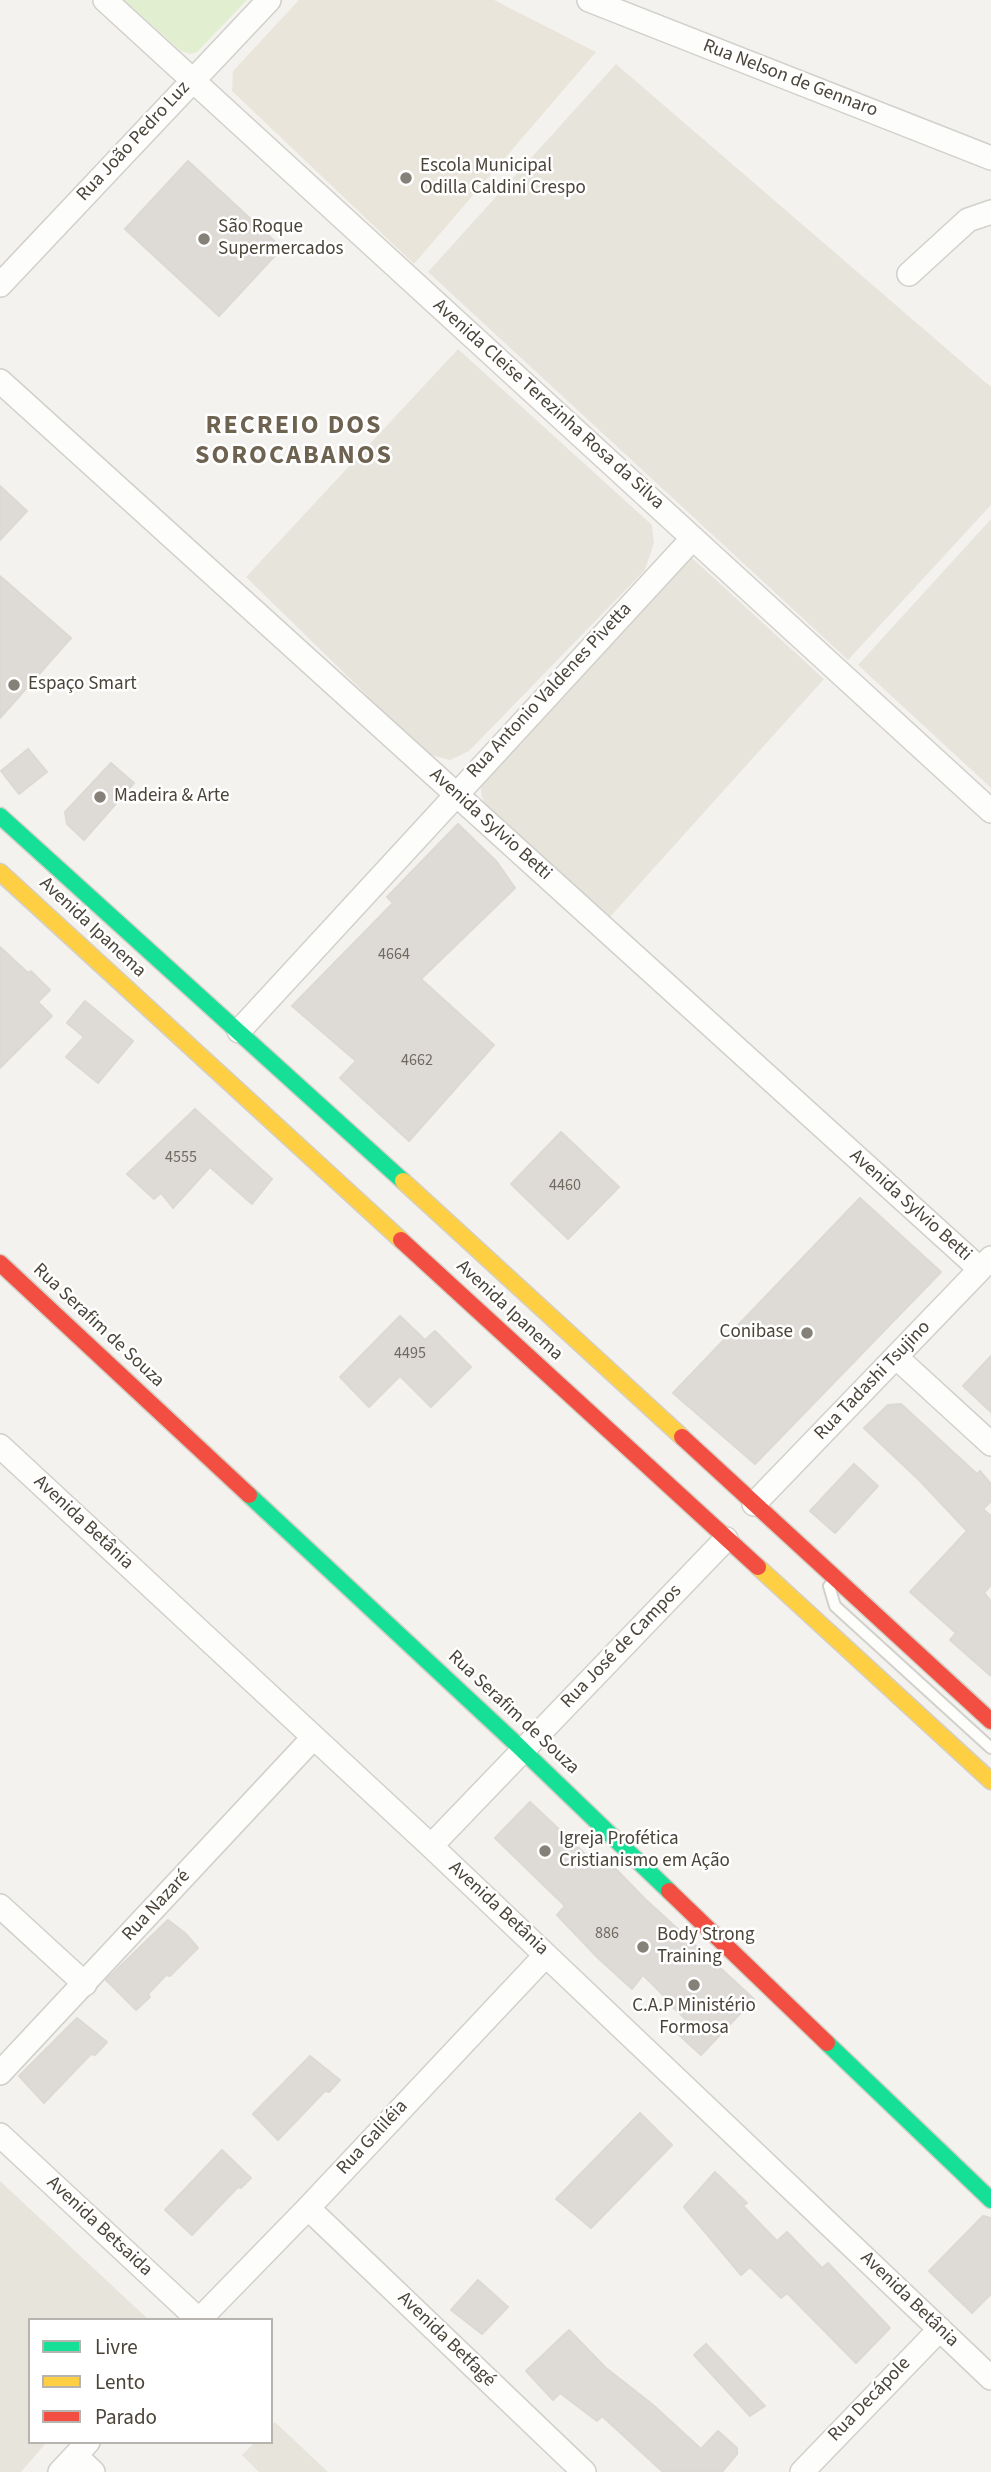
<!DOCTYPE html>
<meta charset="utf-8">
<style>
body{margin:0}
#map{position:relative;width:991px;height:2472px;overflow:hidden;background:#f4f2ee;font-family:"Source Sans 3",sans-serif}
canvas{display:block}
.legend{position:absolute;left:28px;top:2318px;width:245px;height:126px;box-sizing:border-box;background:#fff;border:2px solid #b7b4b0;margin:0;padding:9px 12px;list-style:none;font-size:21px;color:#4b4439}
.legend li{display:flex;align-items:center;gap:14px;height:35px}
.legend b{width:35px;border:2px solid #b7b4b0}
</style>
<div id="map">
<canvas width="991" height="2472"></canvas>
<ul class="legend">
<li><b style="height:9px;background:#16e098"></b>Livre</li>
<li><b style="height:9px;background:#ffcf43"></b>Lento</li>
<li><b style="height:9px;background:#f24e42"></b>Parado</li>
</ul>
</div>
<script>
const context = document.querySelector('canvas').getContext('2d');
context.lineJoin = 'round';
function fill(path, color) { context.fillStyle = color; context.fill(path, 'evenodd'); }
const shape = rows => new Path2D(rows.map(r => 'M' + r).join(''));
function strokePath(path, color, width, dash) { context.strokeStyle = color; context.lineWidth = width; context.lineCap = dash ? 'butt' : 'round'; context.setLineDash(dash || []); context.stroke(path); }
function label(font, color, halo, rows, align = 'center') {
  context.font = font + ' "Source Sans 3",sans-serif'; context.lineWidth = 5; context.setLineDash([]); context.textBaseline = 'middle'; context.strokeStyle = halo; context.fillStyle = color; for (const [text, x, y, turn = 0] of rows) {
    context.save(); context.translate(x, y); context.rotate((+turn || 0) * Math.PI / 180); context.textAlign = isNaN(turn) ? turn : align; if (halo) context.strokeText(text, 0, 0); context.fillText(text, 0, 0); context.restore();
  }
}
fill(shape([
 [616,64,991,387,991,505,848,660,428,272],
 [458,349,652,525,654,543,645,570,469,751,450,760,427,754,246,577],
 [991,519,991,788,858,665],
 [691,557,824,679,609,918,485,807,481,793,481,780],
 [0,2181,149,2320,30,2320,30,2442,47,2442,21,2472,0,2472],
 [275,2422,328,2472,259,2472,242,2455,255,2442,271,2442,271,2426]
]), '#e7e4dc');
fill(shape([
 [299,0,494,0,596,52,414,264,232,91,233,71]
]), '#eae5da');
fill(shape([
 [124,0,247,0,197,52,191,54,181,51]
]), '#e1eecf');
const building = shape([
 [188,161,282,248,219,316,125,229,188,161],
 [0,486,27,511,0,540,0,486],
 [0,576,71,638,0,718,0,576],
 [28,749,47,772,19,794,1,771,28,749],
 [111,763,134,783,84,840,67,824,65,812,111,763],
 [458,824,497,862,515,888,421,979,494,1045,409,1141,340,1078,356,1061,292,1006,393,903,387,897,458,824],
 [0,947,28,973,31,971,50,990,38,1002,52,1016,0,1068,0,947],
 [85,1001,133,1041,98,1083,66,1057,84,1037,67,1023,85,1001],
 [195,1109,272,1179,252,1204,210,1167,173,1208,161,1193,154,1199,127,1174,195,1109],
 [561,1132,619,1187,568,1239,511,1184,561,1132],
 [860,1198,941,1272,755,1464,673,1393,860,1198],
 [400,1316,425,1340,435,1331,471,1367,431,1407,400,1376,369,1407,340,1377,400,1316],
 [991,1356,991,1412,963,1386,991,1356],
 [901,1404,977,1474,980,1471,991,1484,991,1501,983,1509,991,1516,991,1585,984,1593,991,1601,991,1676,950,1640,956,1633,910,1592,967,1531,920,1481,864,1428,888,1405,901,1404],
 [854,1464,878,1486,835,1533,810,1511,854,1464],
 [530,1802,600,1868,608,1861,645,1899,754,1999,701,2055,678,2034,689,2022,666,2001,667,1999,643,1975,632,1989,598,1958,557,1915,565,1906,495,1838,530,1802],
 [168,1920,185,1933,198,1948,170,1976,166,1975,148,1994,150,1997,136,2010,106,1980,168,1920],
 [77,2018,107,2042,95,2055,91,2054,44,2103,19,2076,77,2018],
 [310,2056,340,2080,329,2092,325,2091,278,2140,253,2114,310,2056],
 [640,2113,672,2145,591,2228,556,2199,640,2113],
 [222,2150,251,2178,241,2188,238,2187,192,2235,165,2210,222,2150],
 [715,2172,747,2203,743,2206,777,2241,787,2232,822,2268,828,2263,890,2328,856,2363,787,2293,781,2298,750,2267,741,2275,684,2207,715,2172],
 [983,2216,991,2218,991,2294,972,2313,929,2271,983,2216],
 [478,2280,508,2307,482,2334,451,2310,478,2280],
 [569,2330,606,2368,652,2404,701,2449,718,2431,737,2448,737,2454,722,2472,663,2472,602,2416,597,2421,560,2393,553,2400,526,2371,569,2330],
 [706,2344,765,2406,750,2416,694,2355,706,2344]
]);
fill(building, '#dedbd6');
strokePath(building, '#dcd9d4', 2);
const lane = shape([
 [829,1586,835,1606,991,1748]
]);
const street = shape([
 [105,0,991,811],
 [589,0,991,158],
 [909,274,968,220,991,212],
 [0,285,269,0],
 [0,381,980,1269],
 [239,1031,693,538],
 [896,1357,991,1444],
 [0,1446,431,1846,991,2378],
 [754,1504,991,1258],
 [431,1846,726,1539],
 [0,1906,85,1984],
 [0,2073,313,1738],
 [0,2135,199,2320],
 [308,2208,584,2472],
 [199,2320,308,2208,546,1955],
 [76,2456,93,2472],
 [60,2472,88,2442],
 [802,2472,940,2329]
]);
const fast = shape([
 [0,816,403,1181],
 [249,1495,512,1740,669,1891],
 [827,2043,991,2200]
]);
const slow = shape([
 [0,872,401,1240],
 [403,1181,682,1437],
 [758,1567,991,1781]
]);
const jam = shape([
 [401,1240,758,1567],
 [0,1263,249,1495],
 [682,1437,991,1721],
 [669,1891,827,2043]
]);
strokePath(lane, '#d2d0cb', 14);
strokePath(street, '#d2d0cb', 26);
strokePath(fast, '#d3cfc5', 19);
strokePath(slow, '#d3cfc5', 19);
strokePath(jam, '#d3cfc5', 19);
strokePath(lane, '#fdfdfc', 10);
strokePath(street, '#fdfdfc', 23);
strokePath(fast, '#16e098', 16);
strokePath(slow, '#ffcf43', 16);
strokePath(jam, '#f24e42', 16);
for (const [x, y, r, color] of [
 [406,178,7,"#868178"],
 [204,239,7,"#868178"],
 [14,685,7,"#868178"],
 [100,797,7,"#868178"],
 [807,1333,7,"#868178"],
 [545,1851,7,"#868178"],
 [643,1947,7,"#868178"],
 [694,1985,7,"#868178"]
]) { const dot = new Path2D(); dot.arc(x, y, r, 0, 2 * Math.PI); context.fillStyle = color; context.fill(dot); strokePath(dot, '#fff', 2.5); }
label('16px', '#706a61', null, [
 ["4664",394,955],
 ["4662",417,1061],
 ["4555",181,1158],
 ["4460",565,1186],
 ["4495",410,1354],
 ["886",607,1934]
]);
label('19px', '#4b4439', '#fff', [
 ["Rua Nelson de Gennaro",790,79,21],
 ["Rua João Pedro Luz",134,142,-47],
 ["Avenida Cleise Terezinha Rosa da Silva",548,405,42],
 ["Rua Antonio Valdenes Pivetta",550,691,-47],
 ["Avenida Sylvio Betti",490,825,42],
 ["Avenida Ipanema",92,928,43],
 ["Avenida Sylvio Betti",910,1206,42],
 ["Avenida Ipanema",509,1311,43],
 ["Rua Serafim de Souza",98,1326,43],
 ["Rua Tadashi Tsujino",873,1381,-46],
 ["Avenida Betânia",83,1523,43],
 ["Rua José de Campos",622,1647,-46],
 ["Rua Serafim de Souza",513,1713,43],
 ["Rua Nazaré",157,1906,-47],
 ["Avenida Betânia",498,1909,43],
 ["Rua Galiléia",373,2138,-47],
 ["Avenida Betsaida",99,2227,43],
 ["Avenida Betânia",909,2300,44],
 ["Avenida Betfagé",446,2340,44],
 ["Rua Decápole",870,2400,-46]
]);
label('19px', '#4b4439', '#fff', [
 ["Escola Municipal",420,167],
 ["Odilla Caldini Crespo",420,189],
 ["São Roque",218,228],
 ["Supermercados",218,250],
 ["Espaço Smart",28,685],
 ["Madeira & Arte",114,797],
 ["Conibase",793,1333,"right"],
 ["Igreja Profética",559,1840],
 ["Cristianismo em Ação",559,1862],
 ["Body Strong",657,1936],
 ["Training",657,1958],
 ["C.A.P Ministério",694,2007,"center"],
 ["Formosa",694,2029,"center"]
], 'left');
context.letterSpacing = '2px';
label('bold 26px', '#6e6250', '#fff', [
 ["RECREIO DOS",294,427],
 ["SOROCABANOS",294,457]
]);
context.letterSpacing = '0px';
</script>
